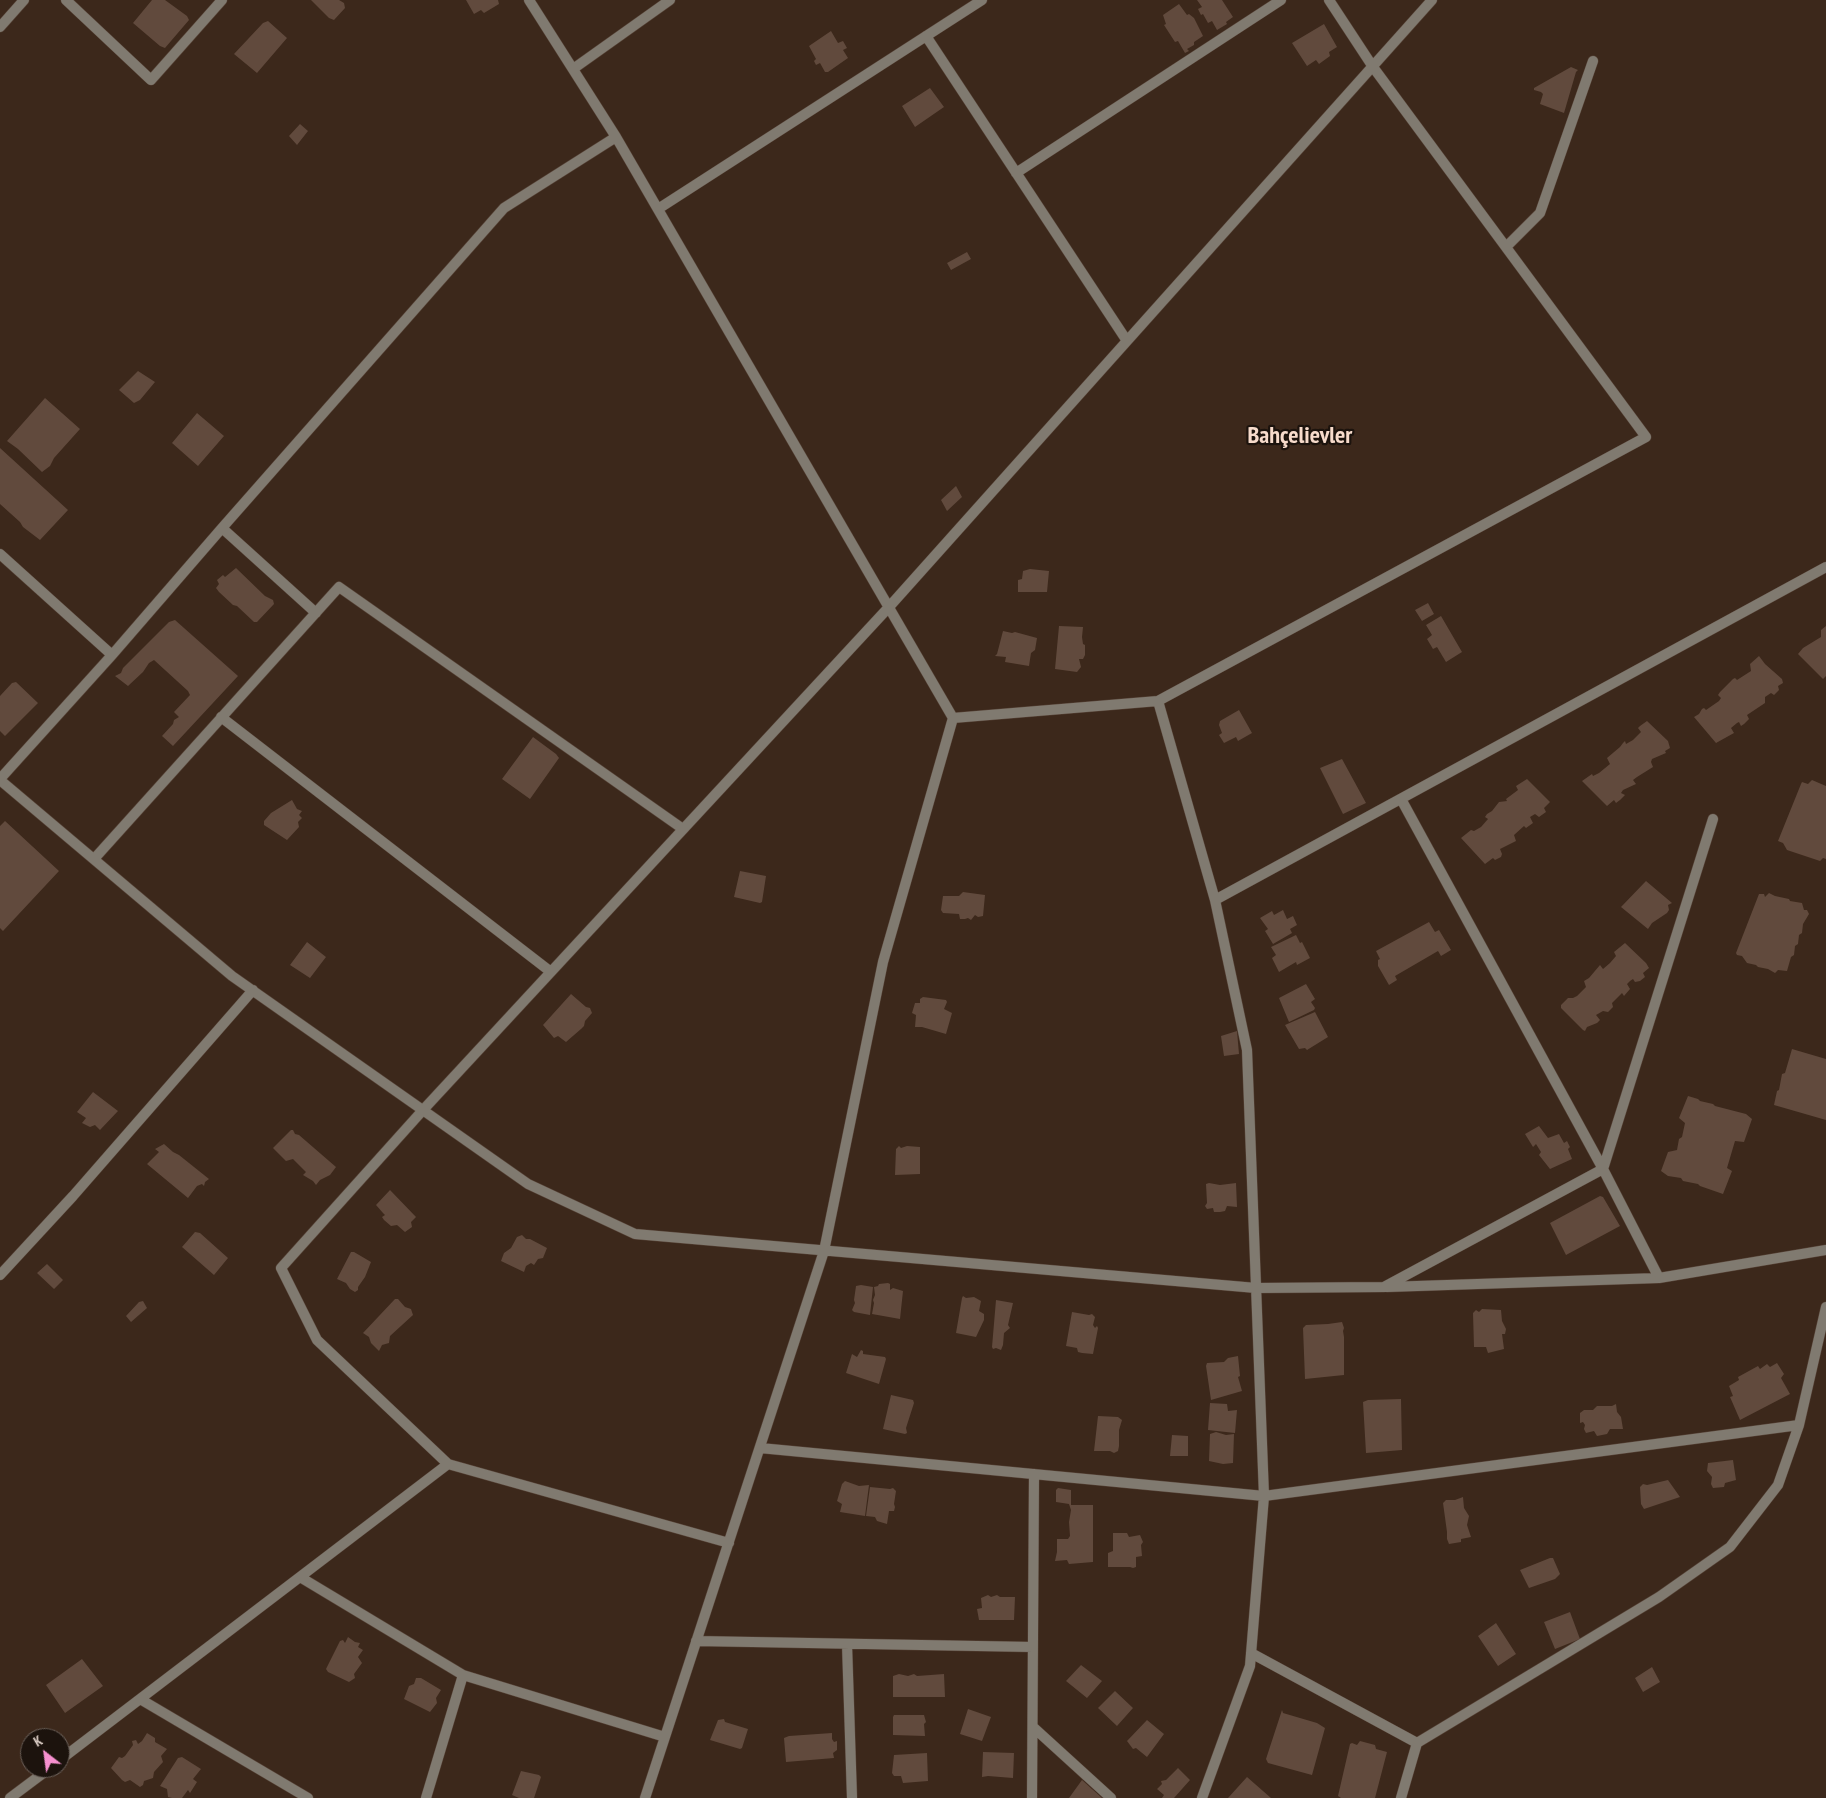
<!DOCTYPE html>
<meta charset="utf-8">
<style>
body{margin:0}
#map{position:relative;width:1826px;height:1798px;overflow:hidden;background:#3c281b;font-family:"PT Sans Narrow",sans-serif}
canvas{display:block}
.north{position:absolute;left:20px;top:1728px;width:50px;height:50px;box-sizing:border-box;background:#1c130d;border:1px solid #695e57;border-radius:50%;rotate:330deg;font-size:14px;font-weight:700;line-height:20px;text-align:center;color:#ddcfc7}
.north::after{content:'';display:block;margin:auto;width:18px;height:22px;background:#f690cf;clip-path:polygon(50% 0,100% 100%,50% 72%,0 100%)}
</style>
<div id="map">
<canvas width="1826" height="1798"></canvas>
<div class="north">K</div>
</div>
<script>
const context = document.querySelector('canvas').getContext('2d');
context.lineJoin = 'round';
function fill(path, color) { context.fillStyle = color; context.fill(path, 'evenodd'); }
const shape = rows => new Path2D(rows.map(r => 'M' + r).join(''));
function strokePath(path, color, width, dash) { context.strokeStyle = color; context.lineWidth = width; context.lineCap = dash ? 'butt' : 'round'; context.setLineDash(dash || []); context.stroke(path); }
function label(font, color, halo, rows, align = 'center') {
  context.font = font + ' "PT Sans Narrow",sans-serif'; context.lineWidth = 4.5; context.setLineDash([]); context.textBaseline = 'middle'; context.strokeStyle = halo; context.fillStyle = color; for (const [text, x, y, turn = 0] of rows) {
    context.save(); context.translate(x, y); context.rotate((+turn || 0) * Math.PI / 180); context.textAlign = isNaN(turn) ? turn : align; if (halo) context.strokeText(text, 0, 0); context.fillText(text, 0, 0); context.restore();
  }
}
fill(shape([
 [152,0,165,0,187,16,189,20,165,48,160,46,133,23],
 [311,0,339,0,344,3,345,8,334,20,329,18],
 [466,0,498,0,499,4,484,13,481,10,474,14],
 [1197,0,1222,0,1233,17,1226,22,1227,24,1217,30,1212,21,1208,23,1203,14,1201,15,1198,9,1202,7],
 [1179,4,1187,15,1189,14,1194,18,1203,36,1194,42,1194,45,1187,49,1189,51,1185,53,1178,41,1175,42,1164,25,1166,24,1163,15],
 [268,21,287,38,257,73,234,54,263,23],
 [1324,24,1337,47,1329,52,1330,56,1319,64,1316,60,1307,66,1292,43],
 [831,31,838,43,843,41,847,48,843,50,848,58,828,72,825,72,820,63,816,65,814,61,816,59,809,46],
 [1571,67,1578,70,1576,72,1564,113,1540,104,1543,94,1541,92,1534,90,1534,88],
 [930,88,944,107,915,127,902,106],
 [300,124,308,131,297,145,289,136],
 [967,252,971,259,951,270,947,263],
 [138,371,155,382,140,400,134,403,119,390],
 [45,398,80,429,54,458,50,466,42,472,18,449,7,441],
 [197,413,224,436,198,466,172,443],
 [0,448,68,510,40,540,23,527,20,522,0,504],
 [956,486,962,497,947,511,941,500],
 [236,568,265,596,273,600,274,604,257,622,254,622,237,606,233,605,219,592,216,588,219,584,217,580,223,575,225,577],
 [1030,569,1049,571,1047,592,1018,592,1018,580,1022,579,1023,571],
 [1428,603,1434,614,1422,621,1415,610],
 [1441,616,1462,652,1446,662,1437,647,1433,649,1427,639,1432,635,1426,625],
 [175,620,238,676,173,746,162,736,173,724,174,720,179,717,174,712,190,695,188,691,154,660,149,663,143,672,128,686,115,676,121,673,123,668,169,622],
 [1059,626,1083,627,1082,637,1083,644,1085,645,1085,655,1083,659,1079,659,1081,667,1077,672,1055,669],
 [1826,626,1826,676,1823,679,1798,654,1803,648,1821,637,1821,630],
 [1003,631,1012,633,1015,632,1037,638,1035,650,1031,653,1029,666,1005,662,1006,657,995,656,997,654],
 [1759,656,1765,664,1782,679,1783,683,1778,686,1779,690,1774,695,1771,693,1765,697,1765,703,1747,715,1749,719,1744,724,1741,726,1739,722,1737,723,1731,728,1734,733,1716,743,1694,717,1699,714,1702,709,1704,708,1706,710,1719,701,1721,698,1718,695,1720,692,1733,679,1735,678,1737,680,1751,671,1750,664],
 [16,682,38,703,5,736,0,731,0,696,12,683],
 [1239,710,1252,733,1238,741,1236,737,1224,743,1219,735,1222,733,1219,725,1220,721],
 [1647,721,1668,741,1670,748,1665,751,1666,753,1652,759,1651,762,1653,767,1637,777,1633,780,1636,784,1623,790,1621,793,1625,795,1620,800,1616,803,1614,800,1607,806,1582,781,1592,774,1593,776,1599,773,1610,764,1607,758,1620,747,1623,743,1625,741,1626,744,1633,740,1641,732,1638,728,1640,726],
 [533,737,556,754,559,758,530,799,502,779],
 [1342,759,1366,803,1343,814,1320,768],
 [1527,779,1550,802,1544,808,1546,812,1539,817,1535,814,1530,817,1533,823,1526,828,1524,826,1514,835,1516,841,1500,849,1502,854,1501,857,1495,860,1493,858,1485,864,1461,838,1471,830,1474,831,1481,827,1488,819,1485,817,1487,814,1492,811,1499,802,1507,801,1506,799,1518,790,1516,786],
 [1812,780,1826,786,1826,859,1823,858,1820,861,1787,850,1783,843,1778,841,1801,784,1802,782,1808,784],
 [292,800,297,809,302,811,299,815,302,818,298,822,299,827,287,840,264,825,264,821,271,813],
 [5,821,59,871,3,931,0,928,0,826],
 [740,871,766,876,762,902,760,903,734,897],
 [1646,881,1672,903,1668,905,1669,910,1667,913,1652,923,1648,929,1621,907],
 [963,892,985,895,983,916,978,917,975,915,971,920,968,918,965,919,960,919,959,914,943,913,941,910,943,896,959,896],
 [1769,893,1775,896,1789,899,1790,901,1802,903,1804,910,1807,910,1809,914,1803,924,1802,933,1799,935,1798,944,1795,946,1794,955,1791,957,1787,971,1778,970,1775,973,1768,969,1758,967,1756,965,1747,963,1742,956,1737,955,1736,953,1759,894,1764,894,1765,897],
 [1283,910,1287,919,1293,916,1297,925,1290,929,1292,933,1273,944,1265,931,1268,929,1260,918,1272,911,1274,915],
 [1429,922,1435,932,1439,930,1451,950,1441,956,1438,951,1395,976,1397,980,1389,985,1378,966,1378,960,1380,959,1376,951],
 [1296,935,1300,943,1302,942,1310,958,1297,965,1296,962,1279,972,1272,958,1276,955,1271,947],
 [307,942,326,957,310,978,290,965],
 [1625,943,1646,963,1649,968,1643,973,1645,977,1640,981,1635,982,1633,979,1630,981,1627,984,1630,989,1624,996,1622,993,1612,1003,1613,1007,1608,1012,1603,1011,1596,1015,1600,1020,1597,1023,1587,1027,1585,1031,1583,1030,1561,1008,1561,1005,1568,998,1573,998,1577,996,1586,987,1584,981,1589,978,1600,965,1603,969,1610,963,1616,956,1614,952],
 [1306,984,1315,999,1311,1002,1315,1008,1314,1010,1289,1022,1279,998],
 [571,994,586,1007,590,1008,592,1013,585,1021,584,1026,581,1029,566,1042,558,1036,554,1038,543,1025],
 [923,997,946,1000,947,1002,944,1009,952,1013,946,1034,922,1027,915,1027,916,1015,912,1013,915,1003,920,1003,920,999],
 [1315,1012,1328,1037,1307,1050,1305,1048,1299,1049,1285,1025],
 [1237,1031,1239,1054,1224,1056,1221,1036],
 [1792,1049,1826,1059,1826,1120,1774,1105,1777,1091,1779,1090,1782,1074,1785,1073],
 [93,1092,118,1111,100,1130,95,1125,90,1127,82,1123,86,1118,77,1112],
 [1688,1096,1698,1099,1700,1101,1713,1104,1715,1106,1746,1114,1752,1119,1744,1142,1735,1141,1727,1168,1732,1171,1723,1194,1700,1186,1698,1184,1683,1181,1681,1178,1668,1176,1661,1171,1668,1152,1677,1150,1679,1139,1682,1137,1685,1123,1679,1118],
 [1539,1126,1548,1138,1559,1134,1564,1143,1567,1141,1570,1147,1568,1149,1572,1159,1550,1169,1539,1155,1541,1152,1536,1144,1533,1147,1525,1134],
 [291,1130,293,1130,295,1134,299,1135,336,1167,330,1175,320,1180,316,1185,313,1181,303,1175,306,1172,293,1159,286,1161,273,1148],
 [164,1144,173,1152,179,1155,209,1179,205,1182,204,1186,202,1184,197,1186,188,1198,147,1164,159,1152,155,1149],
 [899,1146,901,1148,907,1146,920,1147,920,1174,895,1175,896,1149],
 [1209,1183,1220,1185,1236,1183,1237,1207,1227,1206,1225,1211,1220,1212,1214,1212,1213,1208,1207,1209,1205,1206,1207,1203,1206,1184],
 [390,1190,416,1217,411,1222,412,1227,405,1232,397,1225,391,1226,384,1220,382,1217,385,1215,383,1213,376,1205],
 [1600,1196,1603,1197,1620,1226,1566,1255,1550,1223],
 [195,1232,200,1233,228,1258,214,1275,182,1247],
 [522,1235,526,1239,530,1239,547,1248,543,1258,538,1259,534,1265,531,1263,526,1266,524,1272,501,1261,504,1253,511,1248,517,1237],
 [351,1252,354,1252,371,1262,365,1277,358,1287,358,1290,355,1292,350,1289,346,1283,337,1279],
 [47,1264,63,1280,54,1289,37,1273],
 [888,1283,890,1284,890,1290,893,1288,903,1291,900,1319,872,1314,874,1303,873,1300,875,1295,874,1287,878,1286,879,1284],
 [861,1285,873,1287,870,1315,854,1312,852,1310,855,1303,854,1300,856,1286],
 [963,1296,966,1298,974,1297,981,1301,979,1311,984,1314,984,1320,976,1337,956,1333,962,1298],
 [395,1299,398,1299,405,1307,411,1309,413,1315,390,1336,389,1343,382,1345,379,1351,371,1343,369,1337,363,1333],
 [996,1300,1013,1303,1008,1325,1010,1328,1004,1333,1003,1345,1001,1350,996,1348,993,1349,992,1347],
 [143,1301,147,1308,131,1322,126,1316,139,1302],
 [1482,1309,1501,1310,1502,1321,1506,1329,1505,1334,1502,1334,1504,1349,1488,1353,1486,1347,1474,1347,1473,1313,1476,1310,1479,1312],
 [1072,1312,1089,1315,1092,1314,1095,1317,1093,1325,1095,1328,1097,1326,1098,1328,1093,1354,1082,1353,1078,1352,1077,1348,1066,1346],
 [1342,1322,1344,1328,1343,1331,1344,1337,1344,1375,1305,1379,1303,1328,1306,1325,1328,1324],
 [861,1350,863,1351,863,1354,885,1357,886,1359,879,1384,846,1373,852,1354,857,1357],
 [1238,1356,1240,1376,1238,1377,1242,1391,1211,1400,1206,1366,1207,1363,1224,1362,1228,1358],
 [1777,1363,1784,1374,1781,1378,1790,1394,1740,1420,1730,1397,1733,1396,1729,1386,1739,1380,1738,1377,1758,1366,1760,1369,1767,1364,1770,1367],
 [891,1395,913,1400,914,1403,906,1428,907,1433,905,1434,883,1429],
 [1401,1399,1402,1450,1366,1453,1363,1402,1368,1400],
 [1210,1403,1227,1404,1228,1411,1237,1410,1235,1433,1208,1430],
 [1616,1404,1617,1412,1621,1417,1623,1429,1610,1429,1607,1434,1597,1436,1594,1431,1586,1433,1584,1429,1585,1425,1583,1422,1580,1423,1580,1413,1584,1410,1593,1410,1597,1406,1612,1406],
 [1098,1416,1118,1417,1122,1420,1119,1430,1119,1446,1118,1451,1114,1453,1110,1451,1094,1451],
 [1216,1432,1226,1435,1234,1434,1233,1463,1223,1464,1209,1461,1210,1434],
 [1172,1435,1188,1436,1188,1456,1170,1456],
 [1733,1460,1736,1480,1725,1483,1724,1487,1713,1488,1711,1484,1712,1477,1707,1471,1708,1463],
 [1668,1480,1680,1497,1644,1509,1641,1504,1640,1487,1643,1484,1647,1485],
 [845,1481,859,1486,869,1485,865,1516,840,1512,842,1504,837,1501,842,1484],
 [870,1487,890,1489,893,1488,896,1491,894,1504,895,1507,894,1511,889,1511,887,1524,877,1521,875,1517,866,1516],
 [1058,1488,1071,1490,1071,1505,1093,1505,1093,1562,1069,1564,1067,1560,1055,1561,1057,1552,1057,1539,1068,1539,1070,1536,1069,1522,1071,1510,1069,1504,1056,1502,1056,1490],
 [1463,1497,1464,1508,1469,1516,1467,1525,1471,1537,1461,1539,1461,1542,1449,1544,1447,1539,1447,1532,1443,1503,1446,1500,1455,1500],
 [1113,1533,1127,1533,1129,1537,1140,1535,1143,1542,1141,1545,1142,1556,1136,1557,1136,1567,1133,1568,1130,1567,1108,1567,1108,1553,1113,1551],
 [1550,1558,1553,1558,1560,1574,1555,1579,1529,1588,1520,1570],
 [988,1595,991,1597,997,1595,1000,1597,1015,1597,1014,1620,979,1620,977,1609,982,1608,981,1598],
 [1570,1612,1580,1639,1555,1649,1544,1622],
 [1496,1623,1516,1654,1498,1666,1478,1636],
 [348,1637,355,1642,360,1643,358,1647,363,1650,358,1657,362,1663,354,1674,355,1678,349,1682,328,1672,326,1669,340,1641,343,1640,345,1643],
 [82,1659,103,1686,65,1713,46,1685],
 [1081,1665,1102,1681,1087,1698,1066,1681],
 [1652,1667,1660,1682,1643,1692,1635,1678],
 [899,1674,908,1676,914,1674,917,1676,944,1674,945,1697,893,1697,893,1676],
 [416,1678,421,1678,441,1690,436,1698,437,1703,430,1712,404,1699,409,1686,414,1684],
 [1115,1691,1133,1708,1117,1726,1098,1708],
 [968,1709,991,1717,982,1741,960,1734],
 [1282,1710,1283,1713,1317,1723,1325,1728,1312,1775,1268,1763,1266,1759],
 [894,1715,924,1715,926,1722,924,1724,925,1736,893,1735,893,1717],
 [724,1719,725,1722,748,1729,742,1748,740,1749,710,1740,718,1720],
 [1147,1720,1164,1734,1147,1757,1136,1748,1133,1749,1127,1741],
 [147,1733,155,1738,155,1742,167,1749,161,1756,163,1762,154,1772,153,1778,144,1781,143,1785,140,1787,130,1780,125,1782,122,1780,111,1768,119,1757,122,1758,125,1756,133,1745,132,1741,136,1740,138,1744,142,1741],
 [832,1733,832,1739,834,1742,837,1741,837,1750,833,1753,834,1758,786,1762,784,1738,789,1736],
 [1360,1741,1375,1745,1376,1749,1387,1752,1375,1798,1341,1798,1338,1796,1350,1744,1352,1743,1357,1745],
 [983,1752,1014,1753,1013,1778,988,1776,982,1777],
 [927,1753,928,1781,903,1783,901,1776,894,1776,892,1773,894,1755],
 [182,1757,201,1769,193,1779,197,1782,190,1793,188,1790,182,1798,172,1798,168,1797,167,1789,160,1786,178,1758],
 [1178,1768,1190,1780,1174,1798,1162,1798,1164,1795,1157,1789,1162,1784,1161,1781,1166,1780],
 [521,1771,539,1775,541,1777,534,1798,519,1798,512,1795],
 [1247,1777,1271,1798,1228,1798],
 [1082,1780,1102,1798,1069,1798]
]), '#614a3d');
const minor = shape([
 [66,0,151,80,222,0],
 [529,0,616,137,953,718,883,962,824,1251,645,1798],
 [0,27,24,0],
 [926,36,1127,341],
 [573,69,670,0],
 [1016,173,1281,0],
 [658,209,982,0],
 [1506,247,1540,213,1593,61],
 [222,528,316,613],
 [0,554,112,655],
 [1158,701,1215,900,1247,1050,1264,1496,1250,1666,1202,1798],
 [221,717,551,972],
 [953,718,1158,701,1646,437,1373,67,1329,0],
 [0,779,112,655,222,528,504,208,616,137],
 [0,780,232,976,528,1184,635,1234,1256,1288,1384,1287,1603,1169,1713,819],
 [1401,799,1603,1169,1659,1278],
 [94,859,339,587,683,829],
 [1215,900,1826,567],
 [0,1275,73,1196,253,990],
 [1387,1287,1659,1278,1826,1250],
 [760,1448,1264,1496,1799,1425],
 [729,1543,448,1464,317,1340,281,1268,423,1110,889,607,1432,0],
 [300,1577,463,1675,665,1737],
 [696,1641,1033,1647],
 [847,1644,852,1798],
 [1251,1653,1417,1743],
 [140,1699,308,1798],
 [1033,1727,1111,1798],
 [60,1760,448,1464],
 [10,1798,50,1768],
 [426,1798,463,1675],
 [1032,1798,1034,1474],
 [1401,1798,1417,1743,1659,1597,1730,1547,1778,1485,1799,1425,1826,1307]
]);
strokePath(minor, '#564337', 11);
strokePath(minor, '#807a70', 10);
label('bold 24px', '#f7dbcb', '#1c130d', [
 ["Bahçelievler",1300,436]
]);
</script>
